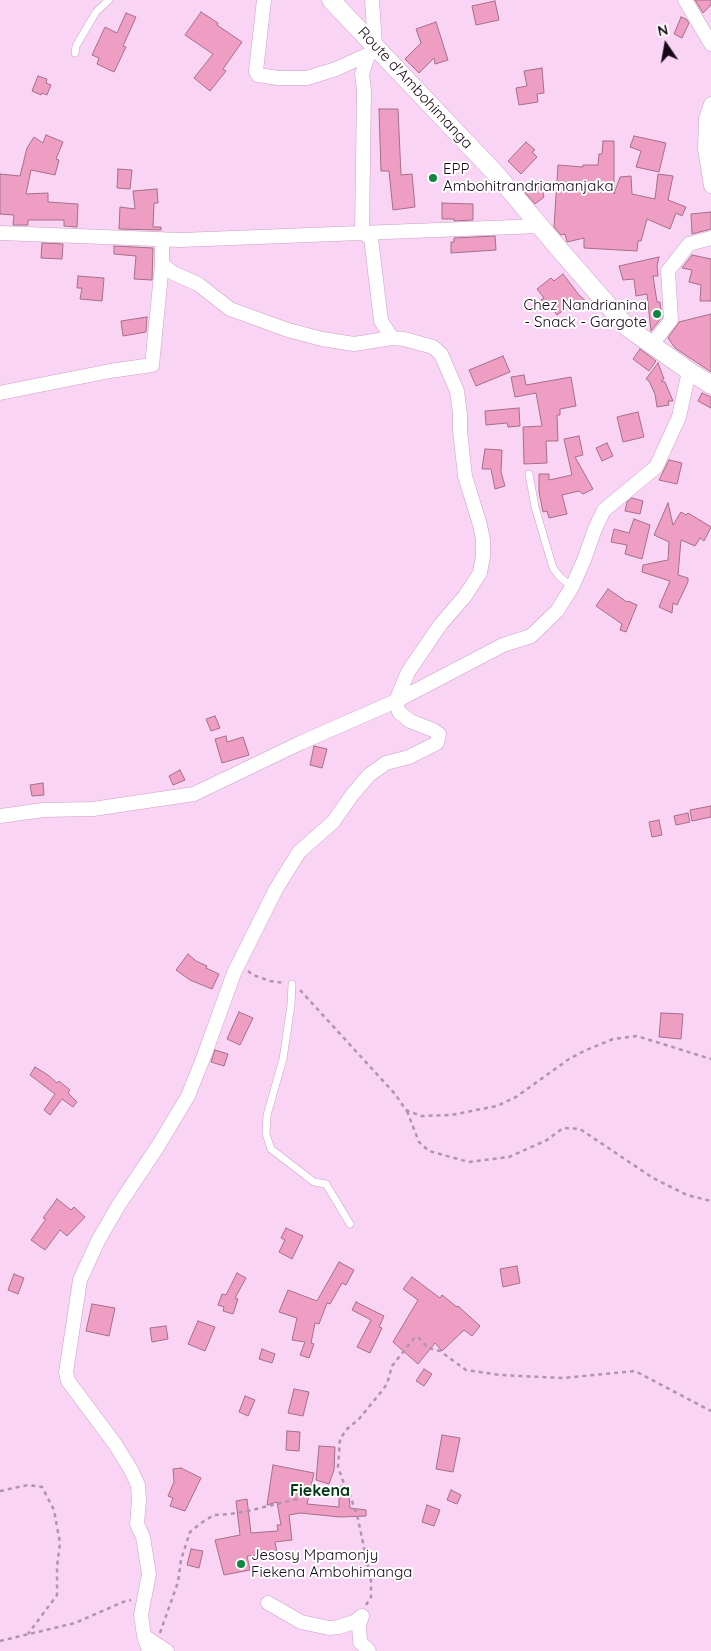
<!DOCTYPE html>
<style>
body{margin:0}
#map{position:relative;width:711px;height:1651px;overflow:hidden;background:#fad4f5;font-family:Quicksand,sans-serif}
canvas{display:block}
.north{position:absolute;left:641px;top:20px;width:50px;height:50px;-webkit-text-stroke:4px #fff;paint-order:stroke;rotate:348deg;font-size:14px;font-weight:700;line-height:20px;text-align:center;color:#180816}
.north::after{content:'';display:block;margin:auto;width:18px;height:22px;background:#180816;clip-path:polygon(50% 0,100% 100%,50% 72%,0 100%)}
</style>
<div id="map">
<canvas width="711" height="1651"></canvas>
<div class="north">N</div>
</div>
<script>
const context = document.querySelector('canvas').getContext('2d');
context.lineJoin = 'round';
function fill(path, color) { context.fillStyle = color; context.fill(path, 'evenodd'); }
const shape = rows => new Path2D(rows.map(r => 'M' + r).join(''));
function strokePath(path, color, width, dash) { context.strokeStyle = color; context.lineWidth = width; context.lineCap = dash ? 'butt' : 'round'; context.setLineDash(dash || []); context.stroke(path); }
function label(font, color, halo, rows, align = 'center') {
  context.font = font + ' Quicksand,sans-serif'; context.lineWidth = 4; context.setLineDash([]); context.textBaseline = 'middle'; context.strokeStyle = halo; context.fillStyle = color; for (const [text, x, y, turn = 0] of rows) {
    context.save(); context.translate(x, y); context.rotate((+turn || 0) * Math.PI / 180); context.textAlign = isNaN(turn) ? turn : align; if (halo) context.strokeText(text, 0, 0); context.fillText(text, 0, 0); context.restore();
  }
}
const building = shape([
 [695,0,711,0,711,5,703,13,695,0],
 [495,1,499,20,476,25,472,6,495,1],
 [201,12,218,23,217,25,242,42,223,69,226,71,210,91,194,78,213,54,185,35,201,12],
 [126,13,136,17,123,46,126,47,114,72,97,64,99,58,92,55,105,27,117,33,126,13],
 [681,17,686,19,689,23,682,38,674,34,681,17],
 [436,22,448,60,435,64,434,58,419,73,405,59,421,43,416,29,436,22],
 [542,68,544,93,537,94,538,102,519,105,516,88,527,86,524,71,542,68],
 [38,76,47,79,46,83,51,85,47,95,42,93,41,95,32,91,38,76],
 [379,109,398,109,401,175,412,174,415,207,393,210,389,171,381,171,379,109],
 [46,135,63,142,56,159,59,160,55,175,31,170,26,194,48,193,48,202,78,204,77,227,64,226,64,220,28,220,28,225,13,225,14,215,0,214,0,174,20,176,27,148,34,137,43,143,46,135],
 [634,136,666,143,659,172,636,167,641,151,630,147,634,136],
 [603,141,614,141,614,194,620,177,631,176,632,194,655,199,658,174,673,176,668,200,686,207,682,216,676,213,670,229,647,219,641,241,638,241,637,251,584,248,584,238,567,242,565,234,561,235,554,227,558,165,583,167,583,165,598,165,599,154,602,154,603,141],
 [526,142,535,150,532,152,537,157,521,174,508,161,526,142],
 [118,169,132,170,130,189,117,188,118,169],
 [540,181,544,197,535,204,522,189,528,184,540,181],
 [157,189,158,203,154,203,153,227,161,227,161,230,119,229,120,207,135,209,133,191,157,189],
 [442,203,473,204,473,220,454,221,454,219,442,219,442,203],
 [711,212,711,229,692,234,691,214,711,212],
 [495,236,496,250,451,253,451,242,454,242,454,238,495,236],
 [42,243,63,244,62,259,41,258,42,243],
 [114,246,153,248,152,280,134,279,136,256,114,254,114,246],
 [692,255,711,259,711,301,700,301,701,285,689,282,692,270,682,268,692,255],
 [659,257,657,266,658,276,653,276,657,302,660,302,662,317,651,331,647,294,636,296,634,279,623,280,619,266,659,257],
 [563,274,579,295,589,304,582,311,573,303,557,315,551,307,549,309,541,300,544,298,537,289,551,278,554,281,563,274],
 [78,276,104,278,102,301,80,299,82,288,77,288,78,276],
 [711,314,711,372,675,348,668,338,679,322,711,314],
 [147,317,146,332,123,336,121,321,147,317],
 [640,349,656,361,649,371,633,359,640,349],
 [503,356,510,372,476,386,469,370,503,356],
 [658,363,664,379,661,381,665,382,673,401,668,401,669,405,657,407,655,394,649,381,646,379,658,363],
 [524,375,526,385,571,377,576,406,560,409,560,415,557,415,558,441,546,441,547,463,524,464,523,427,542,426,536,393,515,397,511,377,524,375],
 [702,393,711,397,711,408,698,401,702,393],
 [519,408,520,426,508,427,507,423,486,425,485,411,519,408],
 [638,412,644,437,623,442,617,417,638,412],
 [579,436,583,455,575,457,593,489,583,494,579,491,562,495,567,514,549,518,547,511,543,512,539,492,539,474,549,474,549,480,572,475,564,439,579,436],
 [607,443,613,456,602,461,596,448,607,443],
 [485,449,502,450,501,472,505,486,495,489,491,469,482,469,485,449],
 [669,460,682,463,677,484,659,480,669,460],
 [632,498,643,501,640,514,625,511,627,502,632,498],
 [668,503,673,525,681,512,686,515,688,513,711,527,704,541,700,538,695,546,681,540,678,575,688,578,688,582,677,605,673,603,672,613,659,607,670,581,642,572,643,565,668,560,669,542,654,535,668,503],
 [634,519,650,525,642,559,625,554,627,545,611,542,614,529,629,533,634,519],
 [608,589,627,602,628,601,637,605,626,632,620,630,622,624,596,606,608,589],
 [215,716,220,728,211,731,206,719,215,716],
 [226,736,227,742,243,737,249,755,222,763,215,739,226,736],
 [314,746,327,749,322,768,310,765,314,746],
 [180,770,185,780,173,785,169,776,180,770],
 [43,783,44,795,32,796,30,785,43,783],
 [711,806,711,817,692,821,690,810,711,806],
 [688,813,690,822,676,825,674,816,688,813],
 [659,820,662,835,652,837,649,822,659,820],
 [188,954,196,961,207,966,206,968,219,974,212,989,190,980,176,970,188,954],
 [239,1012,253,1018,240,1045,227,1039,239,1012],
 [661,1013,683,1014,681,1039,659,1037,661,1013],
 [215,1050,228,1054,224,1066,211,1062,215,1050],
 [35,1067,48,1075,57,1083,59,1081,70,1090,68,1093,77,1102,73,1107,62,1099,50,1115,44,1110,55,1094,30,1075,35,1067],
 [57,1199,71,1210,74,1207,85,1217,67,1236,60,1230,45,1250,31,1240,46,1219,43,1218,57,1199],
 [286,1228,303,1236,292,1259,279,1252,285,1240,281,1238,286,1228],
 [339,1262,354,1270,346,1285,342,1283,330,1304,327,1303,319,1324,315,1323,311,1343,314,1344,309,1358,300,1355,305,1342,292,1340,297,1318,279,1312,288,1290,317,1301,339,1262],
 [517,1266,520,1283,503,1287,500,1269,517,1266],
 [237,1273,246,1278,235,1298,238,1299,233,1314,223,1311,224,1307,218,1305,222,1294,226,1295,237,1273],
 [14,1274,24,1278,18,1294,8,1290,14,1274],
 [412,1277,440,1298,442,1295,457,1307,458,1306,480,1326,472,1336,464,1330,442,1351,435,1343,418,1364,393,1342,418,1300,403,1289,412,1277],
 [356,1302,384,1316,379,1327,382,1328,370,1353,357,1347,371,1320,352,1310,356,1302],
 [92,1304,115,1308,109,1336,86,1331,92,1304],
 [198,1321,215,1327,205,1351,188,1344,198,1321],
 [166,1326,168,1339,152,1342,150,1328,166,1326],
 [262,1349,275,1354,272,1363,259,1359,262,1349],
 [424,1369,432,1374,424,1386,416,1381,424,1369],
 [294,1389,309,1392,303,1416,288,1413,294,1389],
 [245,1396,255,1400,248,1416,239,1412,245,1396],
 [287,1431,300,1432,299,1451,286,1450,287,1431],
 [442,1435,460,1438,453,1472,436,1469,442,1435],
 [319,1446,335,1447,334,1470,329,1484,316,1480,319,1446],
 [273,1465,314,1473,307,1504,339,1507,339,1496,349,1495,350,1508,366,1510,366,1516,340,1517,300,1513,289,1515,292,1540,275,1542,277,1553,247,1556,250,1570,224,1575,215,1540,240,1535,236,1501,247,1499,251,1533,278,1531,277,1525,281,1525,277,1502,267,1505,273,1465],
 [181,1468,201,1478,185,1511,170,1506,173,1498,168,1496,174,1482,173,1469,181,1468],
 [451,1490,461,1495,457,1504,447,1500,451,1490],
 [427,1505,440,1510,434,1526,422,1522,427,1505],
 [191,1549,203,1551,199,1568,187,1565,191,1549]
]);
fill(building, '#ef9ec3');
strokePath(building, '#a46f87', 1);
const service = shape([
 [75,53,76,46,96,12,109,0],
 [529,474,535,507,553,568,560,577,572,587],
 [292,984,291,1005,283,1059,267,1115,266,1134,271,1149,314,1182,326,1184,350,1224]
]);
const minor = shape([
 [264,0,256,71,258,75,278,78,307,78,336,69,369,54],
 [372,0,375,45,367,58,362,74,364,90,362,233,371,238,381,321,392,338],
 [685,0,711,44],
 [711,104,706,118,705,149,711,186],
 [0,233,181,240,540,226],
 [652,344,671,320,668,271,689,244,711,238],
 [0,393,110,371,152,365,162,264],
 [0,816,43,810,93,809,194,794,300,743,396,701,503,645,531,636,557,611,572,587,584,560,595,529,604,510,656,467,679,417,689,371],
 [268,1603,301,1622,329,1628,339,1627,354,1622,362,1616],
 [362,1616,359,1624,360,1642,369,1651],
 [144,1636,167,1651],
 [149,1651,144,1636,141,1615,149,1574,143,1537,137,1524,139,1500,138,1485,131,1470,115,1444,68,1381,66,1372,80,1280,98,1241,118,1206,158,1146,188,1096,204,1056,234,973,276,889,299,852,333,822,352,795,369,775,386,763,409,757,437,743,439,734,433,730,410,721,399,712,396,701,408,672,440,625,465,596,480,573,483,556,483,540,480,525,465,476,460,431,460,414,457,391,441,354,433,347,404,339,392,338,354,344,322,339,288,330,230,309,198,284,173,273,162,264,162,239]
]);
const tertiary = shape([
 [331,0,497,175,560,250,628,328,689,371,711,385]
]);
strokePath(service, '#cc9fc6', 8);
strokePath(minor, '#cc9fc6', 15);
strokePath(tertiary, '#cc9fc6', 19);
strokePath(shape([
 [248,971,253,975,270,981,284,983],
 [300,990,395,1094,406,1110,421,1116,451,1115,497,1106,516,1097,569,1059,584,1051,613,1039,637,1036,711,1059],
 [407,1111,419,1142,429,1151,469,1162,509,1157,547,1140,563,1128,580,1129,653,1178,687,1195,711,1201],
 [0,1491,28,1485,42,1487,54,1510,60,1543,57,1567,57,1595,28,1634],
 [366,1605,371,1597,371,1581,358,1519,349,1492,343,1481,338,1467,340,1439,347,1429,359,1419,381,1392,387,1384,392,1366,415,1337,419,1338,428,1348,440,1351,466,1370,500,1375,563,1378,635,1371,711,1411],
 [160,1633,178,1582,181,1560,190,1532,201,1523,214,1515,230,1514,248,1511,297,1499,311,1492,346,1486],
 [0,1641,75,1623,123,1602,131,1600]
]), '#b293ae', 2.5, [4, 4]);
strokePath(service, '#fff', 7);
strokePath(minor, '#fff', 14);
strokePath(tertiary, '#fff', 18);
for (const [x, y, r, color] of [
 [433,178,5,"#0f8741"],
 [657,314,5,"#0f8741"],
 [241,1564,5,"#0f8741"]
]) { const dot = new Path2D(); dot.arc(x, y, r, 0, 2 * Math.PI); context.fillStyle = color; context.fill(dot); strokePath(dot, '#fff', 2); }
label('15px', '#180816', '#fff', [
 ["Route d'Ambohimanga",415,88,47]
]);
label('15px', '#180816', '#fff', [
 ["EPP",443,169],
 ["Ambohitrandriamanjaka",443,186],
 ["Chez Nandrianina",647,305,"right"],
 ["- Snack - Gargote",647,322,"right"],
 ["Jesosy Mpamonjy",251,1555],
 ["Fiekena Ambohimanga",251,1572]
], 'left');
label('bold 16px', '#003614', '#fff', [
 ["Fiekena",320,1491]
]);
</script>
